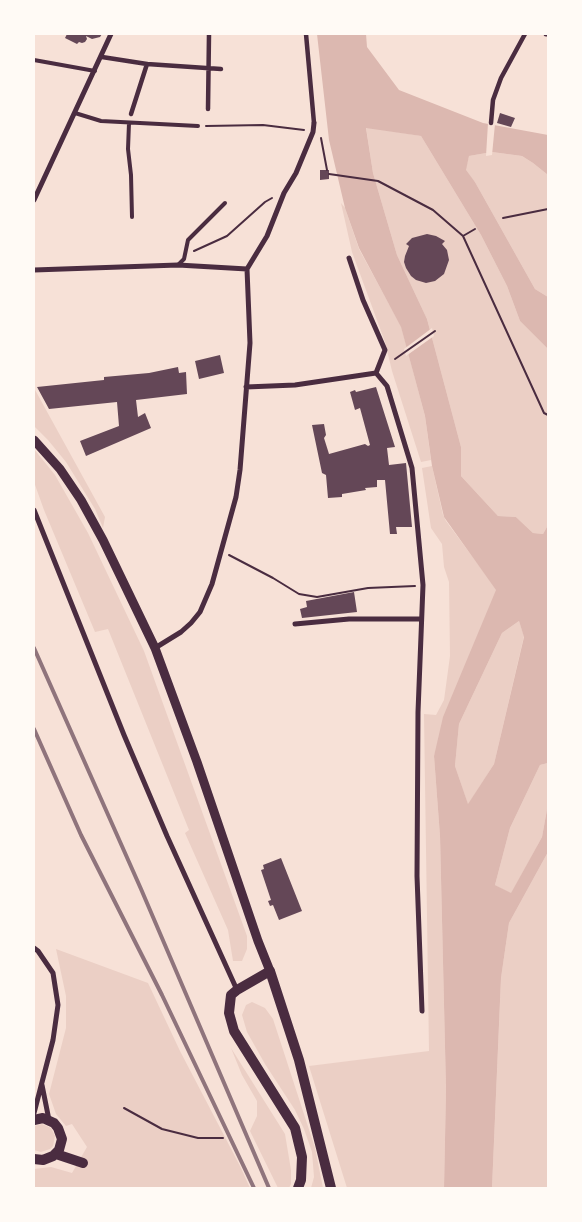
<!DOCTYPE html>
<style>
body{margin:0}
#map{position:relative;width:582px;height:1222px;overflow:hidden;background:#f7e1d7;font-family:"Source Sans 3",sans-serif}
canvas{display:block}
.frame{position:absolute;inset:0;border:35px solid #fffaf5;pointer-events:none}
</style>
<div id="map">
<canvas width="582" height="1222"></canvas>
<div class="frame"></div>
</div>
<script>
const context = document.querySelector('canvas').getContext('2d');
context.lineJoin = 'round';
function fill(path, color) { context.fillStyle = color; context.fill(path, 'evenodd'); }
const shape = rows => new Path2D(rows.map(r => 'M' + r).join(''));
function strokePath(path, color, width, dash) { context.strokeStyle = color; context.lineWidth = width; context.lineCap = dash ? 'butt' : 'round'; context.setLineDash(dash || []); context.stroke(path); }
fill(shape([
 [366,127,421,136,481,235,507,286,520,321,548,349,548,525,543,534,533,533,516,517,498,516,461,476,461,447,427,319,397,255,373,173],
 [492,152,522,156,533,163,548,175,548,297,535,289,475,182,465,171,469,156],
 [341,203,345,208,359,249,401,326,425,416,431,460,421,462,392,371,385,342,352,252],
 [34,388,105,517,103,528,95,509,66,462,48,440,34,426],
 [34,449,55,475,88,533,144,651,247,936,247,949,242,961,233,961,228,930,185,833,189,830,108,629,95,632,44,510,34,482],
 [432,466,443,515,446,521,497,590,466,664,434,756,440,836,446,1089,444,1188,347,1188,309,1066,429,1051,424,714,436,715,444,700,450,656,449,582,444,567,442,544,431,528,422,468],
 [519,621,524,636,494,764,468,805,455,766,459,724,502,633],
 [548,763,548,804,542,837,511,894,495,885,510,828,540,765],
 [548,852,548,1188,492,1188,501,978,509,923],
 [56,949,148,983,180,1051,240,1166,250,1188,34,1188,34,1169,51,1167,72,1173,87,1147,72,1124,66,1126,56,1114,49,1094,66,1028,66,996],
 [252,1002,265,1008,273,1019,315,1148,323,1188,311,1188,314,1177,312,1152,304,1129,295,1110,265,1064,247,1032,242,1015,246,1005],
 [231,1048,285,1134,291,1170,291,1184,289,1188,278,1188,250,1131,257,1116,257,1101,242,1075],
 [42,1124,51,1128,55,1136,53,1146,50,1149,41,1152,34,1150,34,1126]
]), '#ebcfc5');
fill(shape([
 [317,34,366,34,367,47,399,90,483,123,548,135,548,175,533,163,522,156,492,152,469,156,466,170,475,182,535,289,548,297,548,349,520,321,507,286,481,235,421,136,366,128,373,173,397,255,427,319,461,447,461,476,498,516,516,517,533,533,543,534,548,525,548,766,548,763,540,765,510,828,495,885,511,893,542,837,548,804,548,852,509,923,501,978,492,1188,444,1188,446,1089,440,836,434,756,443,717,496,590,444,517,432,466,425,416,401,327,359,248,345,208,329,140],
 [519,621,524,637,494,764,468,804,455,766,459,724,502,633]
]), '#dcb8b0');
fill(shape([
 [488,123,495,124,492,155,486,156],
 [432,328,434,336,406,356,404,349]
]), '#f7e1d7');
fill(shape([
 [67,34,102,34,100,37,92,39,86,36,87,39,85,42,82,43,79,42,77,44,65,38],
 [500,113,515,118,511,127,497,123],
 [320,170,329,170,329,179,320,180],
 [427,234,436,236,445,241,442,244,447,250,449,260,444,274,435,281,426,283,416,280,411,276,406,268,404,262,405,256,409,246,406,244,412,238],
 [220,355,224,373,199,379,195,361],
 [178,367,179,373,186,372,187,394,136,400,138,417,145,413,151,428,86,456,80,441,119,426,117,402,49,409,37,387,104,380,104,377,149,373],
 [376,387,395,447,387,448,389,465,406,463,412,527,396,527,397,534,390,534,385,480,377,480,377,487,365,488,366,490,342,494,342,497,328,498,326,475,322,473,312,425,324,424,326,435,324,438,329,454,365,444,368,446,370,445,360,408,355,410,350,392,355,390,356,392],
 [354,592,357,612,302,618,300,609,307,607,306,601],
 [281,858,302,911,279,920,273,905,270,906,268,901,271,900,261,870,264,869,263,865]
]), '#644757');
strokePath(shape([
 [206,126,263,125,304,130],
 [321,138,327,170],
 [329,174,378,181,433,210,463,236,544,413,548,415],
 [503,218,548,209],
 [463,236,475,229],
 [194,251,227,236,265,202,272,198],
 [395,359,435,331],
 [229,555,273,578,299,594,317,597,368,588,415,586],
 [124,1108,162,1129,198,1138,223,1138]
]), '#4a2c40', 2);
strokePath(shape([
 [34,60,95,71],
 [75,113,101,121,198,126],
 [129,123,128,149,131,175,132,217],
 [178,265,184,259,188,240,225,203]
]), '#4a2c40', 4);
strokePath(shape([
 [306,34,314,123],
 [102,57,147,64,221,69],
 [208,109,209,34],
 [131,114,147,64],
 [491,123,493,100,501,78,525,34]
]), '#4a2c40', 4.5);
strokePath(shape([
 [546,34,548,34],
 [34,200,111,34],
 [349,258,363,300,385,350,376,373],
 [34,270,178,265,247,269],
 [376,373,387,386,412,468,423,585,418,712,417,876,422,1011],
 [246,387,295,385,376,373],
 [34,510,124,735,167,836,237,990],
 [295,624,349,619,421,619],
 [155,648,181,632,191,623,200,612,212,584,236,497,240,470,250,343,247,269,267,236,284,193,296,173,313,132,314,123],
 [34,948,38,951,53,973,58,1005,53,1040,34,1113],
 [42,1085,49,1120]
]), '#4a2c40', 5);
strokePath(shape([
 [34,440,60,469,81,500,103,540,155,648,197,762,258,941,270,971]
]), '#4a2c40', 9);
strokePath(shape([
 [34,1120,43,1118,54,1123,58,1128,62,1139,59,1150,53,1156,43,1160,34,1159],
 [56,1154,83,1163],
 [298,1188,301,1180,302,1157,295,1128,234,1031,229,1013,231,995,237,990,270,971,299,1060,331,1188]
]), '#4a2c40', 10);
strokePath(shape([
 [34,648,141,889,269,1188],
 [34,729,81,835,162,995,254,1188]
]), '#8f747c', 4);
</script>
